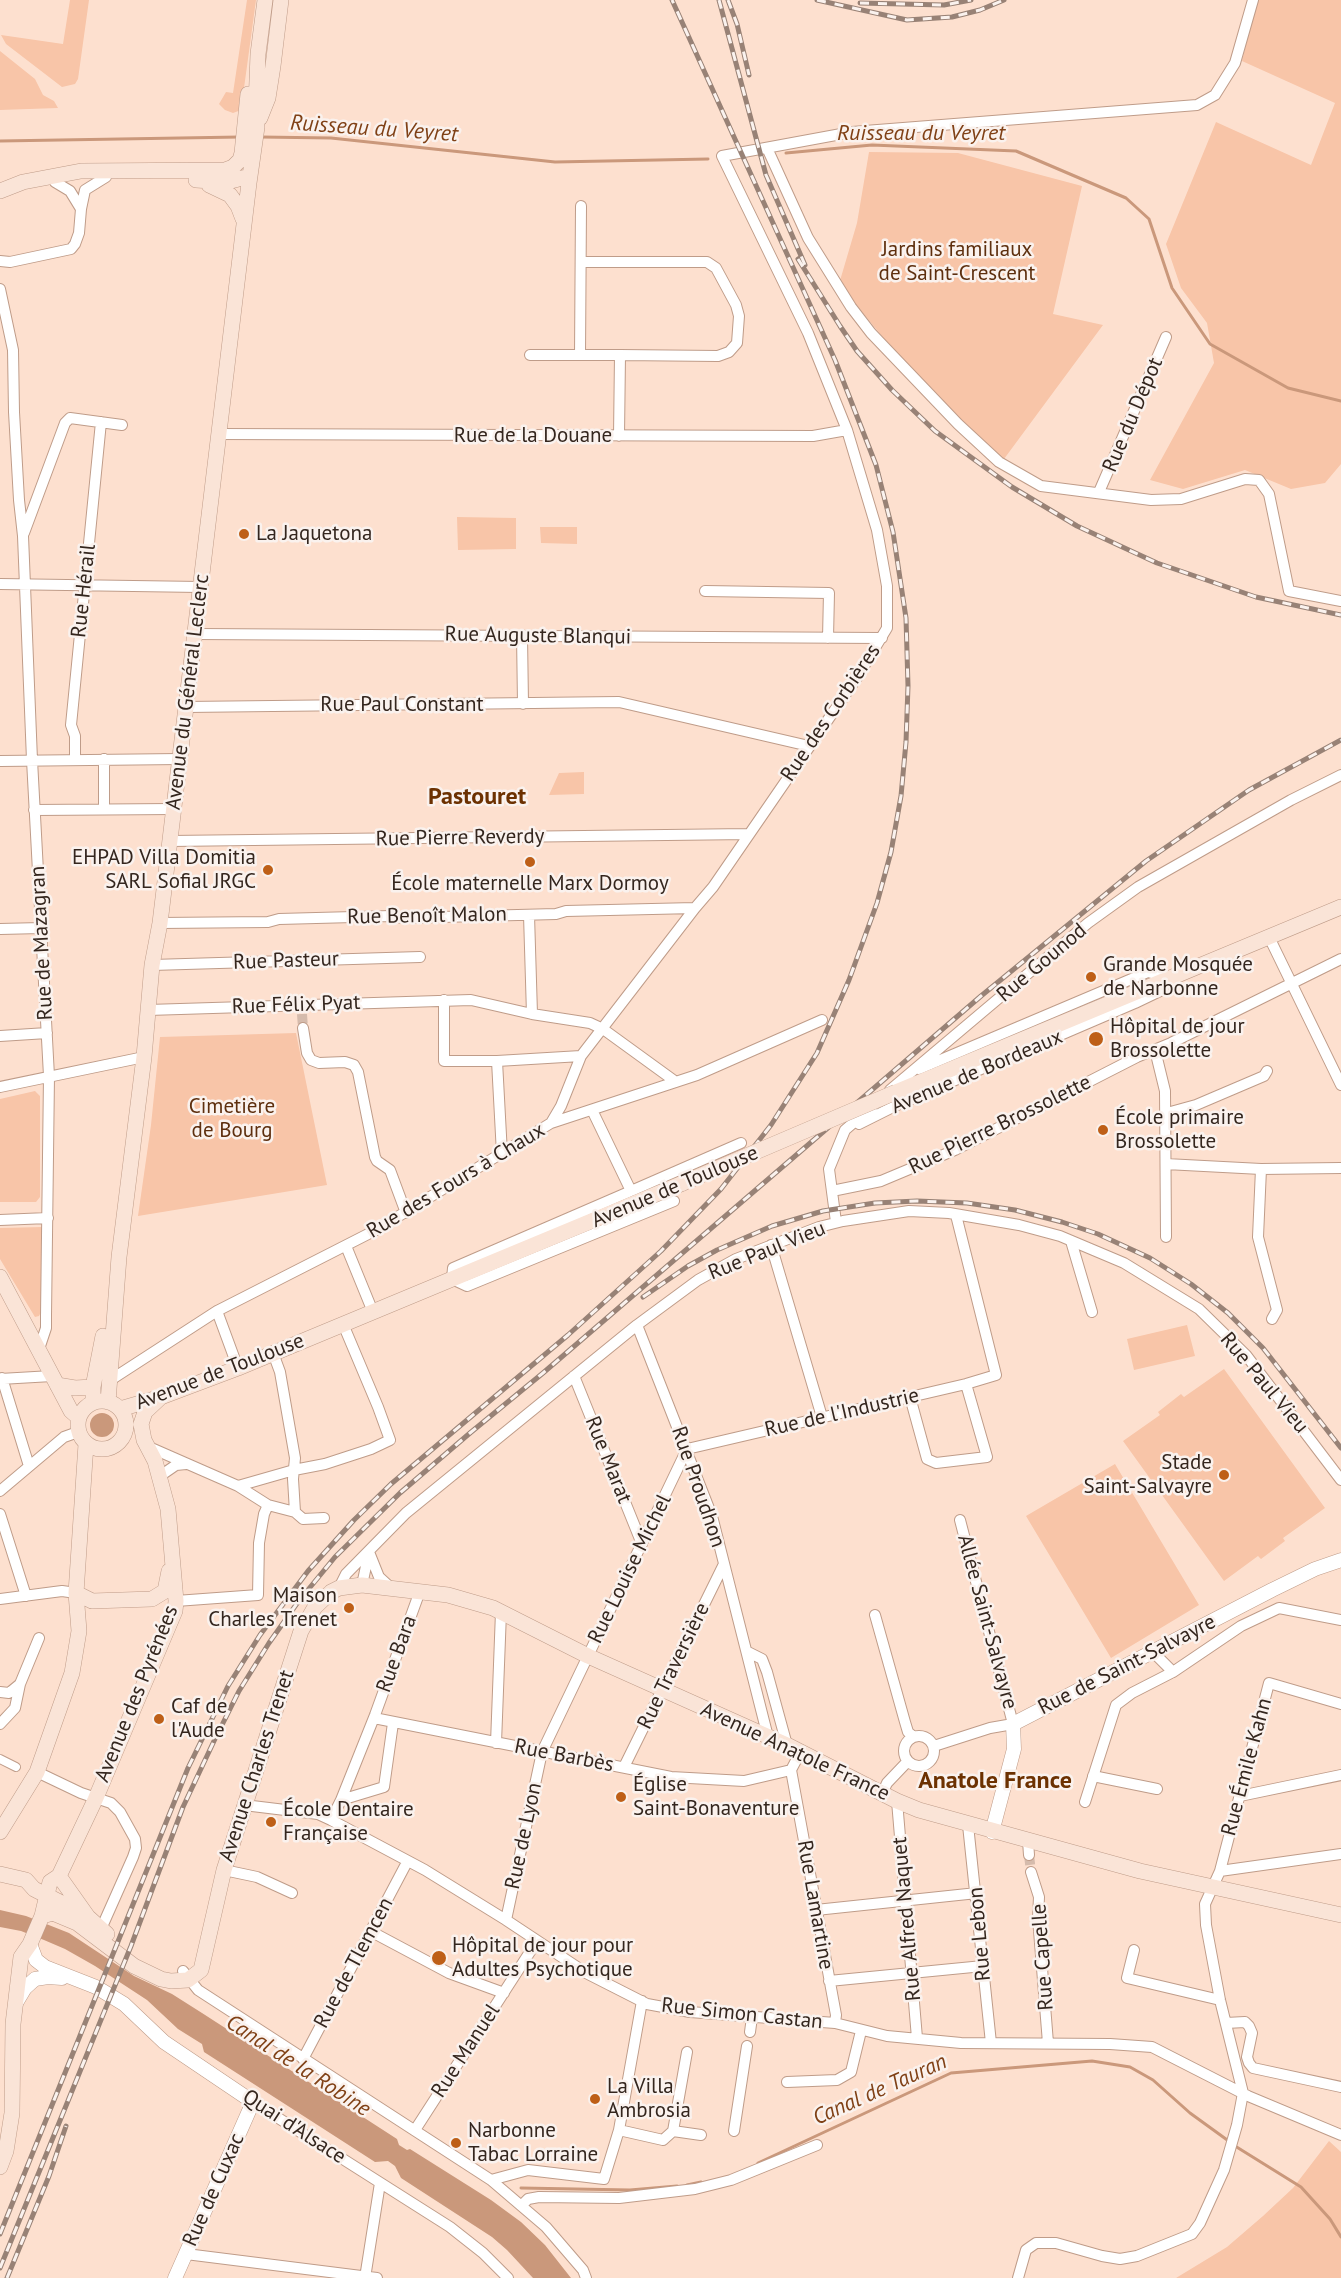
<!DOCTYPE html>
<meta charset="utf-8">
<style>
body{margin:0}
canvas{display:block;background:#fde0cf}
</style>
<canvas width="1341" height="2278"></canvas>
<script>
const context = document.querySelector('canvas').getContext('2d');
context.lineJoin = 'round';
function fill(path, color) { context.fillStyle = color; context.fill(path, 'evenodd'); }
const shape = rows => new Path2D(rows.map(r => 'M' + r).join(''));
function strokePath(path, color, width, dash) { context.strokeStyle = color; context.lineWidth = width; context.lineCap = dash ? 'butt' : 'round'; context.setLineDash(dash || []); context.stroke(path); }
function label(font, color, halo, rows, align = 'center') {
  context.font = font + ' "PT Sans",sans-serif'; context.lineWidth = 5; context.setLineDash([]); context.textBaseline = 'middle'; context.strokeStyle = halo; context.fillStyle = color; for (const [text, x, y, turn = 0] of rows) {
    context.save(); context.translate(x, y); context.rotate((+turn || 0) * Math.PI / 180); context.textAlign = isNaN(turn) ? turn : align; if (halo) context.strokeText(text, 0, 0); context.fillText(text, 0, 0); context.restore();
  }
}
fill(shape([
 [70,0,89,0,78,79,75,84,62,87,6,44,1,35,63,44],
 [247,0,256,0,241,110,233,113,225,110,219,104,226,92,233,93],
 [1257,0,1341,0,1341,464,1325,483,1291,489,1245,470,1183,489,1150,480,1214,363,1207,323,1181,288,1166,244,1216,122,1311,165,1335,103,1242,61],
 [0,51,35,79,43,95,54,101,58,108,0,110],
 [869,152,958,153,1082,186,1053,314,1103,325,1004,459,944,404,895,352,839,284,857,223],
 [457,517,516,518,516,549,458,550],
 [540,527,577,527,577,544,541,543],
 [584,772,584,794,549,795,559,773],
 [296,1033,327,1185,138,1216,151,1125,160,1037],
 [35,1091,40,1096,40,1197,36,1202,0,1202,0,1099],
 [43,1227,41,1312,39,1316,35,1317,0,1259,0,1228],
 [1187,1325,1195,1356,1134,1370,1127,1339],
 [1224,1369,1325,1508,1283,1538,1285,1541,1261,1559,1258,1556,1224,1581,1123,1441,1160,1415,1158,1412,1181,1394,1184,1397],
 [1115,1464,1199,1605,1111,1658,1026,1516],
 [1329,2141,1341,2152,1341,2278,1176,2278,1227,2247,1263,2216,1293,2188]
]), '#f8c5a8');
fill(shape([
 '90 1425a12 12 0 1 1 24 0a12 12 0 1 1-24 0Z',
 [0,1910,26,1916,69,1933,134,1976,172,1994,202,2013,397,2139,399,2145,407,2150,410,2149,491,2200,521,2222,545,2245,571,2278,533,2278,507,2250,492,2237,401,2178,395,2166,388,2161,375,2162,204,2052,202,2044,178,2029,147,2000,95,1966,65,1949,44,1940,21,1931,0,1927]
]), '#ca987b');
strokePath(shape([
 [261,137,331,138,555,162,708,159],
 [0,141,240,137],
 [786,153,872,145,1016,151,1126,198,1149,219,1172,288,1210,344,1288,388,1341,401],
 [1235,2146,1301,2187,1330,2219,1341,2237],
 [758,2163,951,2073,1092,2061,1130,2067,1153,2080,1190,2113,1230,2142],
 [687,2185,701,2182],
 [521,2188,630,2190,677,2186]
]), '#ca987b', 3);
strokePath(shape([
 [302,1014,303,1028],
 [1029,1855,1031,1872]
]), '#d5bbac', 10, [10, 5]);
const pedestrian = shape([
 [0,1759,16,1767]
]);
const minor = shape([
 [767,148,808,238,851,307,871,333,958,424,999,462,1041,486,1151,500,1181,499,1245,479,1259,480,1269,494,1289,591,1341,601],
 [55,182,70,191,81,209],
 [581,206,580,355,620,355,619,436],
 [0,261,10,262,71,249,75,244,79,233,81,209,85,190,106,177],
 [581,262,707,262,716,268,736,305,739,316,737,343,729,352,718,356,620,355],
 [0,289,13,350,14,412,19,500,23,536,32,760,49,1076,46,1316,46,1328,39,1349],
 [530,355,580,355],
 [218,434,813,436,847,430],
 [1099,492,1166,337],
 [24,533,65,423,70,418,122,425],
 [0,584,200,587],
 [705,591,829,593,828,638],
 [195,634,882,638],
 [522,635,523,704],
 [186,707,619,702,809,746],
 [75,759,75,736,71,725,101,422],
 [0,761,180,759],
 [104,809,104,759],
 [34,810,174,809],
 [170,841,749,834],
 [529,915,532,1014],
 [160,923,268,922,279,919,391,916,403,918,556,914,566,911,695,908],
 [0,929,41,928],
 [1269,937,1341,1085],
 [152,965,420,957],
 [444,1000,444,1061,497,1061,581,1056],
 [148,1010,471,1000,532,1014,590,1023,603,1029,676,1082],
 [303,1028,307,1053,311,1060,319,1063,345,1062,354,1065,358,1072,375,1157,377,1161,390,1170,406,1213],
 [0,1036,47,1033],
 [1155,1050,1165,1091,1166,1237],
 [497,1061,502,1154],
 [0,1087,144,1057],
 [890,1090,1088,923,1138,887,1291,800,1341,775],
 [592,1110,631,1191,453,1268,452,1279,467,1286,674,1201],
 [1167,1113,1196,1105,1264,1076,1267,1071],
 [551,1123,561,1106,581,1056,695,908,713,887,858,676,887,628,887,586,877,530,847,430,808,333,722,156,852,132,1197,105,1215,95,1235,63,1253,0],
 [859,1124,895,1106,1135,1003,1160,991,1170,978,1148,972,919,1069],
 [1166,1164,1261,1169,1341,1168],
 [1261,1169,1258,1237,1277,1310,1272,1319],
 [631,1191,741,1143],
 [832,1191,881,1181,955,1150,1137,1057,1171,1043,1341,959],
 [0,1220,48,1218],
 [836,1222,829,1169,845,1130,874,1105],
 [1071,1241,1092,1312],
 [771,1245,822,1417],
 [346,1246,373,1312],
 [217,1311,238,1368],
 [637,1325,712,1516,768,1737],
 [273,1353,280,1372,295,1458,293,1479,295,1512],
 [574,1376,642,1544],
 [2,1378,29,1466],
 [0,1379,52,1376],
 [109,1381,217,1311,376,1230,551,1123,697,1075,822,1020],
 [910,1397,927,1459,936,1463,987,1457,966,1384],
 [149,1447,238,1486,268,1505,295,1512,303,1519,324,1518],
 [160,1476,176,1465,186,1464],
 [238,1486,294,1470,325,1464,371,1449,390,1440,378,1407,343,1324],
 [0,1491,64,1437,78,1432],
 [0,1514,26,1596],
 [369,1552,379,1577,391,1588],
 [362,1585,369,1552],
 [339,1588,346,1574,406,1513,637,1325,698,1280,736,1259,819,1227,843,1221,909,1211,949,1213,1019,1225,1060,1236,1124,1263,1199,1309,1246,1355,1341,1480],
 [0,1599,62,1591,76,1593],
 [176,1601,258,1595,259,1543,264,1514,268,1505],
 [875,1615,905,1722,908,1732,914,1737],
 [748,1652,762,1659,767,1672,787,1745],
 [1153,1652,1173,1672,1241,1626,1279,1608,1341,1620],
 [0,1692,9,1693,20,1684],
 [374,1718,671,1777,744,1781,791,1770],
 [0,1724,15,1708,20,1684,39,1638],
 '904 1751a15 15 0 1 1 30 0a15 15 0 1 1-30 0Z',
 [496,1743,501,1612],
 [934,1746,990,1728,1013,1724,960,1520],
 [800,1753,791,1770,836,2015,835,2023],
 [624,1767,724,1564],
 [37,1772,81,1793,111,1803,120,1812,135,1839,136,1848,133,1857,101,1929],
 [1093,1776,1157,1789],
 [882,1794,887,1783,908,1761],
 [1240,1796,1341,1775],
 [341,1800,375,1715,420,1591],
 [897,1801,917,2038],
 [1085,1802,1116,1705,1132,1693,1173,1672],
 [244,1805,318,1814,331,1820,425,1870,506,1920,586,1973,647,2004,690,2012,835,2023,887,2036,961,2043,1110,2044,1152,2047,1248,2096,1341,2135],
 [331,1820,341,1800,384,1787,393,1723],
 [968,1825,991,2043],
 [1028,1841,1029,1855],
 [224,1870,257,1877,292,1893],
 [1220,1871,1341,1854],
 [1031,1872,1039,1897,1038,1918,1048,2043],
 [816,1910,977,1893],
 [506,1920,542,1752,687,1449,966,1384,996,1375,956,1215],
 [372,1932,449,1973,504,1993],
 [1134,1950,1127,1978,1220,2000],
 [183,1971,198,1990,491,2180,546,2227,583,2270,586,2278],
 [829,1981,983,1966],
 [642,2001,619,2130,663,2140,673,2131,701,2135],
 [1226,2023,1245,2022,1249,2026,1252,2033,1247,2057,1249,2063,1253,2068,1341,2087],
 [750,2032,752,2017],
 [303,2059,405,1866],
 [787,2082,837,2080,851,2072,861,2031],
 [253,2102,450,2227,483,2253,508,2278],
 [415,2130,537,1941],
 [673,2131,687,2052],
 [734,2131,747,2046],
 [491,2180,528,2170,604,2179,619,2130],
 [522,2205,528,2199,539,2197,619,2198,695,2189,731,2180,817,2145],
 [186,2254,377,2278],
 [365,2278,380,2183],
 [1018,2278,1026,2250,1036,2243,1056,2243,1102,2256,1120,2259,1137,2256,1192,2234,1200,2223,1224,2170,1237,2125,1243,2093,1220,2000,1206,1925,1205,1904,1220,1871,1269,1683,1341,1704]
]);
const tertiary = shape([
 [992,1832,1014,1749,1013,1724,1272,1590,1315,1569,1341,1560],
 [30,1944,36,1960,45,1967,96,1987,124,2004,164,2042,253,2102,175,2278],
 [16,2003,25,1988,35,1979,48,1977,62,1978]
]);
const secondary = shape([
 [260,118,268,98,273,66,281,0],
 [196,180,227,182,250,176],
 [209,185,230,195,238,206,243,219],
 [0,191,23,182,81,171,225,170,233,167,240,160,242,153,248,94],
 [896,1092,1341,907],
 [0,1277,71,1411,78,1417],
 [57,1385,75,1388,93,1387],
 '78 1425a24 24 0 1 1 48 0a24 24 0 1 1-48 0Z',
 [93,1402,93,1387,103,1336],
 [108,1402,119,1257,144,1057,152,965,160,923,249,183,257,127,256,106,258,54,265,0],
 [120,1409,161,1397,238,1368,683,1183],
 [76,1593,92,1601,152,1599,165,1591,169,1571],
 [0,1832,37,1772,72,1673,79,1631,76,1593,86,1444],
 [0,1874,26,1880,34,1889,83,1914],
 [59,1876,88,1917,107,1934],
 [42,1916,53,1913,77,1923,134,1966,161,1979,171,1981,188,1980,201,1970,224,1870,301,1631,315,1607,331,1592,339,1588,362,1585,448,1595,493,1608,588,1656,787,1745,897,1801,919,1810,1140,1871,1341,1915],
 [0,2167,6,2151,12,2113,13,2024,21,1957,30,1944,42,1916,50,1882,59,1876,95,1800,175,1611,176,1601,168,1509,155,1461,144,1440,141,1424,145,1412,161,1397]
]);
strokePath(pedestrian, '#bf9c89', 10);
strokePath(minor, '#bf9c89', 12);
strokePath(tertiary, '#bf9c89', 15);
strokePath(secondary, '#bf9c89', 16);
strokePath(pedestrian, '#fff', 8);
strokePath(minor, '#fff', 10);
strokePath(tertiary, '#fff', 14);
strokePath(secondary, '#fae4d7', 15);
const rail = shape([
 [719,0,766,175,805,265],
 [728,0,737,24,749,75],
 [817,0,907,20,952,17,980,10,1004,0],
 [860,3,944,5,971,0],
 [798,259,840,326,857,351,892,390,935,431,1012,487,1077,526,1157,563,1256,597,1341,615],
 [643,1297,688,1266,717,1250,772,1226,823,1211,875,1203,917,1201,967,1203,1015,1210,1062,1222,1098,1234,1150,1258,1191,1284,1228,1313,1263,1348,1341,1448],
 [0,2234,188,1768,228,1686,260,1635,308,1571,354,1520,391,1484,568,1335,661,1251,721,1189,771,1125,817,1053,849,980,877,903,891,852,901,796,906,742,908,686,906,618,893,532,876,465,835,360,672,0],
 [0,2268,131,1946,183,1807,214,1741,239,1691,269,1643,298,1602,335,1557,400,1493,470,1433,543,1373,981,996,1146,861,1249,790,1341,740],
 [7,2278,49,2176,66,2126]
]);
strokePath(rail, '#988276', 5);
strokePath(rail, '#faf2ee', 3, [9]);
const secondaryBridge = shape([
 [683,1183,896,1092]
]);
strokePath(secondaryBridge, '#bf9c89', 16, []);
strokePath(secondaryBridge, '#fae4d7', 15);
for (const [x, y, r, color] of [
 [244,534,6,"#be5f17"],
 [530,862,6,"#be5f17"],
 [268,870,6,"#be5f17"],
 [1091,977,6,"#be5f17"],
 [1096,1039,8,"#be5f17"],
 [1103,1130,6,"#be5f17"],
 [1224,1475,6,"#be5f17"],
 [349,1608,6,"#be5f17"],
 [159,1719,6,"#be5f17"],
 [621,1797,6,"#be5f17"],
 [271,1822,6,"#be5f17"],
 [439,1958,8,"#be5f17"],
 [595,2099,6,"#be5f17"],
 [456,2143,6,"#be5f17"]
]) { const dot = new Path2D(); dot.arc(x, y, r, 0, 2 * Math.PI); context.fillStyle = color; context.fill(dot); strokePath(dot, '#faf2ee', 2); }
label('21px', '#5e2f0e', '#faf2ee', [
 ["Jardins familiaux",957,250],
 ["de Saint-Crescent",957,274],
 ["Cimetière",232,1107],
 ["de Bourg",232,1131]
]);
label('21px', '#34261e', '#faf2ee', [
 ["Rue du Dépot",1133,415,-67],
 ["Rue de la Douane",533,436],
 ["Rue Hérail",84,591,-84],
 ["Rue Auguste Blanqui",538,636,1],
 ["Avenue du Général Leclerc",188,692,-83],
 ["Rue Paul Constant",402,705],
 ["Rue des Corbières",831,713,-56],
 ["Rue Pierre Reverdy",460,838,-1],
 ["Rue Benoît Malon",427,916,-1],
 ["Rue de Mazagran",42,943,-93],
 ["Rue Pasteur",286,961,-2],
 ["Rue Gounod",1042,963,-40],
 ["Rue Félix Pyat",296,1005,-2],
 ["Avenue de Bordeaux",977,1072,-23],
 ["Rue Pierre Brossolette",1000,1125,-26],
 ["Rue des Fours à Chaux",456,1181,-31],
 ["Avenue de Toulouse",675,1187,-23],
 ["Rue Paul Vieu",767,1251,-22],
 ["Avenue de Toulouse",220,1372,-21],
 ["Rue Paul Vieu",1264,1383,50],
 ["Rue de l'Industrie",842,1413,-13],
 ["Rue Marat",608,1460,68],
 ["Rue Proudhon",698,1487,71],
 ["Rue Louise Michel",630,1569,-64],
 ["Allée Saint-Salvayre",987,1622,75],
 ["Rue Bara",397,1654,-70],
 ["Rue de Saint-Salvayre",1127,1665,-27],
 ["Rue Traversière",674,1666,-64],
 ["Avenue des Pyrénées",137,1694,-68],
 ["Avenue Anatole France",795,1752,25],
 ["Rue Barbès",564,1756,11],
 ["Avenue Charles Trenet",257,1766,-72],
 ["Rue Émile Kahn",1247,1767,-75],
 ["Rue de Lyon",524,1836,-78],
 ["Rue Lamartine",815,1905,80],
 ["Rue Alfred Naquet",907,1919,-95],
 ["Rue Lebon",980,1934,-95],
 ["Rue Capelle",1043,1957,-94],
 ["Rue de Tlemcen",354,1963,-62],
 ["Rue Simon Castan",742,2014,6],
 ["Rue Manuel",466,2051,-57],
 ["Quai d'Alsace",294,2127,33],
 ["Rue de Cuxac",214,2190,-66]
]);
label('21px', '#34261e', '#faf2ee', [
 ["La Jaquetona",256,534],
 ["EHPAD Villa Domitia",256,858,"right"],
 ["SARL Sofial JRGC",256,882,"right"],
 ["École maternelle Marx Dormoy",530,884,"center"],
 ["Grande Mosquée",1103,965],
 ["de Narbonne",1103,989],
 ["Hôpital de jour",1110,1027],
 ["Brossolette",1110,1051],
 ["École primaire",1115,1118],
 ["Brossolette",1115,1142],
 ["Stade",1212,1463,"right"],
 ["Saint-Salvayre",1212,1487,"right"],
 ["Maison",337,1596,"right"],
 ["Charles Trenet",337,1620,"right"],
 ["Caf de",171,1707],
 ["l'Aude",171,1731],
 ["Église",633,1785],
 ["Saint-Bonaventure",633,1809],
 ["École Dentaire",283,1810],
 ["Française",283,1834],
 ["Hôpital de jour pour",452,1946],
 ["Adultes Psychotique",452,1970],
 ["La Villa",607,2087],
 ["Ambrosia",607,2111],
 ["Narbonne",468,2131],
 ["Tabac Lorraine",468,2155]
], 'left');
label('italic 22px', '#804116', '#faf2ee', [
 ["Ruisseau du Veyret",374,129,4],
 ["Ruisseau du Veyret",921,134],
 ["Canal de la Robine",298,2066,33],
 ["Canal de Tauran",880,2090,-24]
]);
label('bold 24px', '#6c3101', '#faf2ee', [
 ["Pastouret",477,797],
 ["Anatole France",995,1781]
]);
</script>
